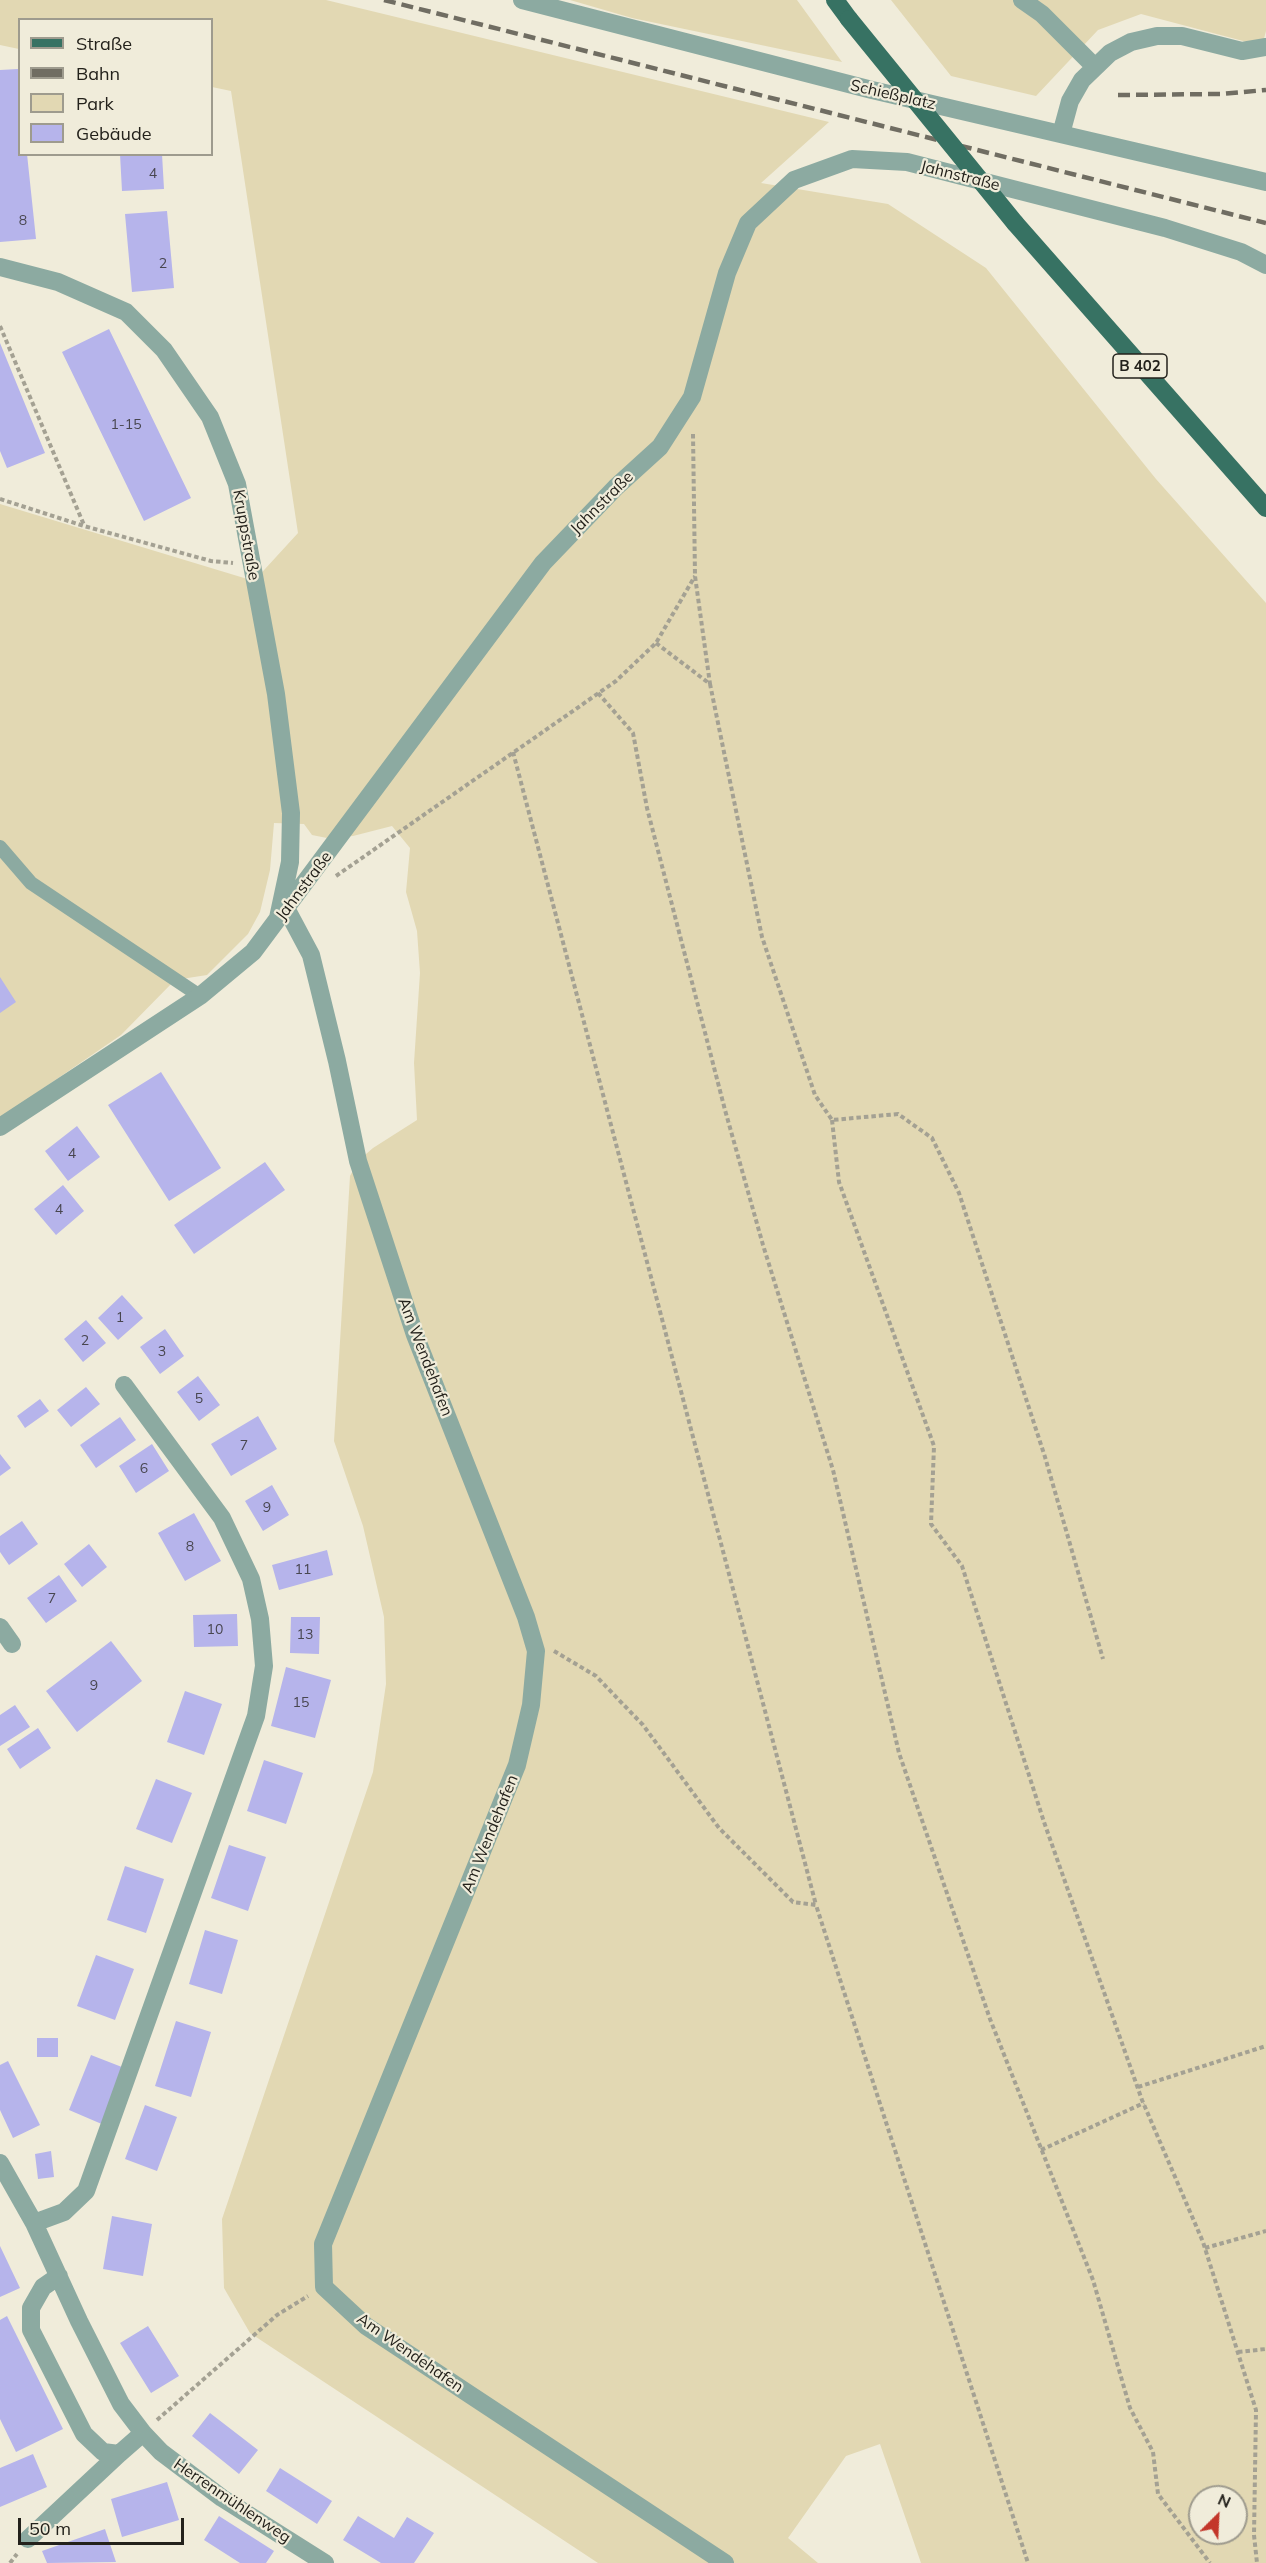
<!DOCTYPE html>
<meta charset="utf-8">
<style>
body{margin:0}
#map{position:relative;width:1266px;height:2563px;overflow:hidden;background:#f0ecda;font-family:Mulish,sans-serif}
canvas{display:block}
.legend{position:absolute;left:18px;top:18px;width:195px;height:138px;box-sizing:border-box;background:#f0ecda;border:2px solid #9e9b8e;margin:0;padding:8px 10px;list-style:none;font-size:18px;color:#23211b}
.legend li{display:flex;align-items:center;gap:12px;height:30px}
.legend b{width:30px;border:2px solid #9e9b8e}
.north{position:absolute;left:1188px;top:2485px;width:60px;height:60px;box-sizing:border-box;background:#f0ecda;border:2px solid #9e9b8e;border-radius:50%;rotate:24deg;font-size:16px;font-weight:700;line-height:24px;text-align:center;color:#23211b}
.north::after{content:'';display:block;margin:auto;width:21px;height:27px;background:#c3362a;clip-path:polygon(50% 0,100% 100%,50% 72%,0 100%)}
.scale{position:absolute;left:18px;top:2518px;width:166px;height:27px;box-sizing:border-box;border:3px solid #23211b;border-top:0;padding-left:8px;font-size:18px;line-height:21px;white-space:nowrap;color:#23211b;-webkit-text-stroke:4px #f0ecda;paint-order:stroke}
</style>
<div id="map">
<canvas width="1266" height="2563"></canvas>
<ul class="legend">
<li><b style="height:8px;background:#377263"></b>Straße</li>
<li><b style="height:8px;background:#706d62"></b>Bahn</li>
<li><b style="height:16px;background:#e2d8b3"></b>Park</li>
<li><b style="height:16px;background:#b6b4eb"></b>Gebäude</li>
</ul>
<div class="north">N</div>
<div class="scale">50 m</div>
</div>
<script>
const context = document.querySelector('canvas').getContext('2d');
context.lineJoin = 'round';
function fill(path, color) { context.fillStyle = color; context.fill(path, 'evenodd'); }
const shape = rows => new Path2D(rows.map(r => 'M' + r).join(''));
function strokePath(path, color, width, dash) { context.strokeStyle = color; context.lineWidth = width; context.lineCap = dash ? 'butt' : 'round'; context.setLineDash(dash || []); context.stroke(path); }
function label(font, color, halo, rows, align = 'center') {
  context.font = font + ' Mulish,sans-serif'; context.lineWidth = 4.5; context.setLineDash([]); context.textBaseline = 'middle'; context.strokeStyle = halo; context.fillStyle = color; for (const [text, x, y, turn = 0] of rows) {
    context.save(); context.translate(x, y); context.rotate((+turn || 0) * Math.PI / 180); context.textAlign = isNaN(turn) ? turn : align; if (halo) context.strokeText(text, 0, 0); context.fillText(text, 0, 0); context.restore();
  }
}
fill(shape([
 [0,0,326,0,829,122,761,183,888,204,986,268,1156,479,1266,603,1266,2563,921,2563,880,2444,846,2456,788,2538,818,2563,598,2563,250,2333,224,2288,222,2219,373,1772,386,1684,384,1617,363,1526,334,1441,350,1176,358,1161,373,1148,417,1120,414,1063,420,973,417,931,406,892,410,848,392,826,353,836,327,838,312,835,304,824,274,823,270,870,260,912,248,934,207,975,175,980,121,1035,0,1118,0,504,254,581,298,533,231,91,212,87,212,20,20,20,19,49,0,45],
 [1200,2497,1236,2497,1236,2533,1200,2533],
 [570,0,797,0,842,62,632,18],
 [891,0,1266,0,1266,31,1262,46,1141,14,1098,30,1036,96,951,76]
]), '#e2d8b3');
fill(shape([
 [18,69,20,154,27,154,36,239,0,242,0,70],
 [120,154,162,154,164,189,122,191],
 [167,211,174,288,132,292,125,214],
 [109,329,191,498,144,521,62,352],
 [0,343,45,453,7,468,0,451],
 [0,977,16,1002,0,1013],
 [161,1072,221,1168,169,1201,108,1105],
 [77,1126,100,1157,68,1181,45,1151],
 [265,1162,285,1190,194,1254,174,1225],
 [63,1185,84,1211,56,1235,34,1209],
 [122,1295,143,1318,118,1340,98,1318],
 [86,1320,106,1343,83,1362,64,1339],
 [165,1329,184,1356,160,1374,140,1347],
 [198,1376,220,1405,199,1421,177,1392],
 [86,1387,100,1404,71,1427,57,1410],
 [40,1399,49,1411,25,1428,17,1416],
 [258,1416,277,1449,231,1476,211,1444],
 [120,1417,136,1440,96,1468,80,1445],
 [152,1444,169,1471,136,1493,119,1466],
 [0,1454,11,1468,0,1476],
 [272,1485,289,1515,263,1531,245,1501],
 [194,1513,221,1561,185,1581,158,1533],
 [22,1521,38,1544,9,1565,0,1552,0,1536],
 [89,1544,107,1567,82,1587,64,1564],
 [327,1550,333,1575,279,1590,272,1565],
 [59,1575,77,1601,46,1623,27,1598],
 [237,1614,238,1646,194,1647,193,1615],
 [291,1617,320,1617,319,1654,290,1653],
 [111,1641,142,1681,77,1732,46,1691],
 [286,1667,331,1680,315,1738,271,1726],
 [185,1691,222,1704,204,1755,167,1742],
 [15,1705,30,1727,0,1746,0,1715],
 [38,1728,51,1748,20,1769,7,1749],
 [264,1760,303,1773,286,1824,247,1811],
 [156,1779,192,1793,172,1843,136,1829],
 [229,1845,266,1857,248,1911,211,1898],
 [125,1866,164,1879,146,1933,107,1920],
 [205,1930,238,1940,222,1994,189,1984],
 [96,1955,134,1969,115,2020,77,2006],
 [176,2021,211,2032,191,2097,155,2086],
 [37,2038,58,2038,58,2057,37,2057],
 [91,2055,127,2069,104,2125,69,2110],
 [8,2061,40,2125,13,2138,0,2110,0,2065],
 [145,2105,177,2117,157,2171,125,2159],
 [51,2151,54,2177,38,2179,35,2154],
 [112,2216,152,2224,143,2276,103,2269],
 [0,2246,20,2288,0,2297],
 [7,2316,63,2429,16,2452,0,2419,0,2320],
 [148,2326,179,2376,151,2393,120,2343],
 [210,2413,258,2450,239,2474,192,2436],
 [33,2454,47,2487,0,2507,0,2468],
 [280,2468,332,2501,317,2524,266,2491],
 [167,2482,179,2520,122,2537,111,2499],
 [219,2516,274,2551,266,2563,240,2563,204,2540],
 [358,2516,394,2538,407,2517,434,2533,414,2563,381,2563,343,2540],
 [105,2529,116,2562,47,2563,42,2551]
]), '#b6b4eb');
strokePath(shape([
 [0,326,84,525],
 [693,434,695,576,710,684],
 [0,499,84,526,211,561,233,563],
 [656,643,710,684,762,937,815,1095,832,1120,898,1114,932,1138,959,1193,1045,1457,1103,1659],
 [598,693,633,733,647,808,725,1110,763,1245,833,1470,899,1753,990,2019,1093,2280,1130,2408,1153,2452,1158,2494,1210,2563],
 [513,752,816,1905],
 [336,876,616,681,656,643,695,576],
 [832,1120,839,1182,934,1446,931,1524,962,1566,1044,1822,1142,2100,1203,2242,1256,2410,1254,2535,1257,2563],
 [554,1651,596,1676,643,1725,719,1828,793,1902,816,1905,1028,2563],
 [1138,2087,1266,2046],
 [1041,2150,1144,2103],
 [1205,2248,1266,2231],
 [1238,2352,1266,2349],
 [157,2420,277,2315,308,2296],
 [10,2563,17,2554]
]), '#a4a193', 4, [4.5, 3]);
strokePath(shape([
 [0,847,31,883,200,996]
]), '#8caaa1', 14);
strokePath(shape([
 [522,0,872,90,1266,182],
 [1022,0,1042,14,1094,66],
 [1061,134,1070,101,1082,80,1110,53,1131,42,1157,36,1182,36,1242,51,1266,47],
 [0,267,58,282,126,312,164,350,210,417,237,484,276,694,291,813,290,862,278,918],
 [287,910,311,955,337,1061,358,1161,415,1335,526,1617,536,1651,531,1705,517,1765,323,2244,324,2287,366,2326,725,2563],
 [0,1127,200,996,253,952,543,563,616,487,660,447,692,397,727,273,748,223,794,180,852,159,907,162,1165,228,1241,252,1266,265],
 [0,1627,12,1644],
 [0,2163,34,2223,79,2321,121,2404,143,2433,161,2452,222,2498,325,2563],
 [34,2223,64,2212,86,2191,256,1716,264,1666,260,1619,251,1579,222,1518,124,1385],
 [59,2276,43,2287,31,2308,31,2330,84,2434,103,2452,119,2454,143,2433],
 [28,2539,119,2454]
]), '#8caaa1', 18);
strokePath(shape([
 [835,0,849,19],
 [1015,223,1266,508]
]), '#377263', 18);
strokePath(shape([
 [384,0,1266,223],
 [1118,95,1220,94,1266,90]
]), '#706d62', 4.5, [12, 6]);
strokePath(shape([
 [849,19,1015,223]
]), '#377263', 18);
label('14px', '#48464f', null, [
 ["4",153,174],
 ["8",23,221],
 ["2",163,264],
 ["1-15",126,425],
 ["4",72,1154],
 ["4",59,1210],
 ["1",120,1318],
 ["2",85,1341],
 ["3",162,1352],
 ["5",199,1399],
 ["7",244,1446],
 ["6",144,1469],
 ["9",267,1508],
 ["8",190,1547],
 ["11",303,1570],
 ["7",52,1599],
 ["10",215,1630],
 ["13",305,1635],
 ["9",94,1686],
 ["15",301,1703]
]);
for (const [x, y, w] of [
 [1140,366,54]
]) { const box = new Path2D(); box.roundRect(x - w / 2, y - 12, w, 24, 4.5); context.fillStyle = '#f0ecda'; context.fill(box); strokePath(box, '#23211b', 1.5); }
label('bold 15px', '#23211b', null, [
 ["B 402",1140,366]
]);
label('16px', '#23211b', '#f0ecda', [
 ["Schießplatz",893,95,13],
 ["Jahnstraße",960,176,14],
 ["Jahnstraße",602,503,-45],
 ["Kruppstraße",246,535,80],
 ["Jahnstraße",304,886,-53],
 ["Am Wendehafen",425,1357,69],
 ["Am Wendehafen",490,1834,-68],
 ["Am Wendehafen",410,2353,35],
 ["Herrenmühlenweg",232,2501,34]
]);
</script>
